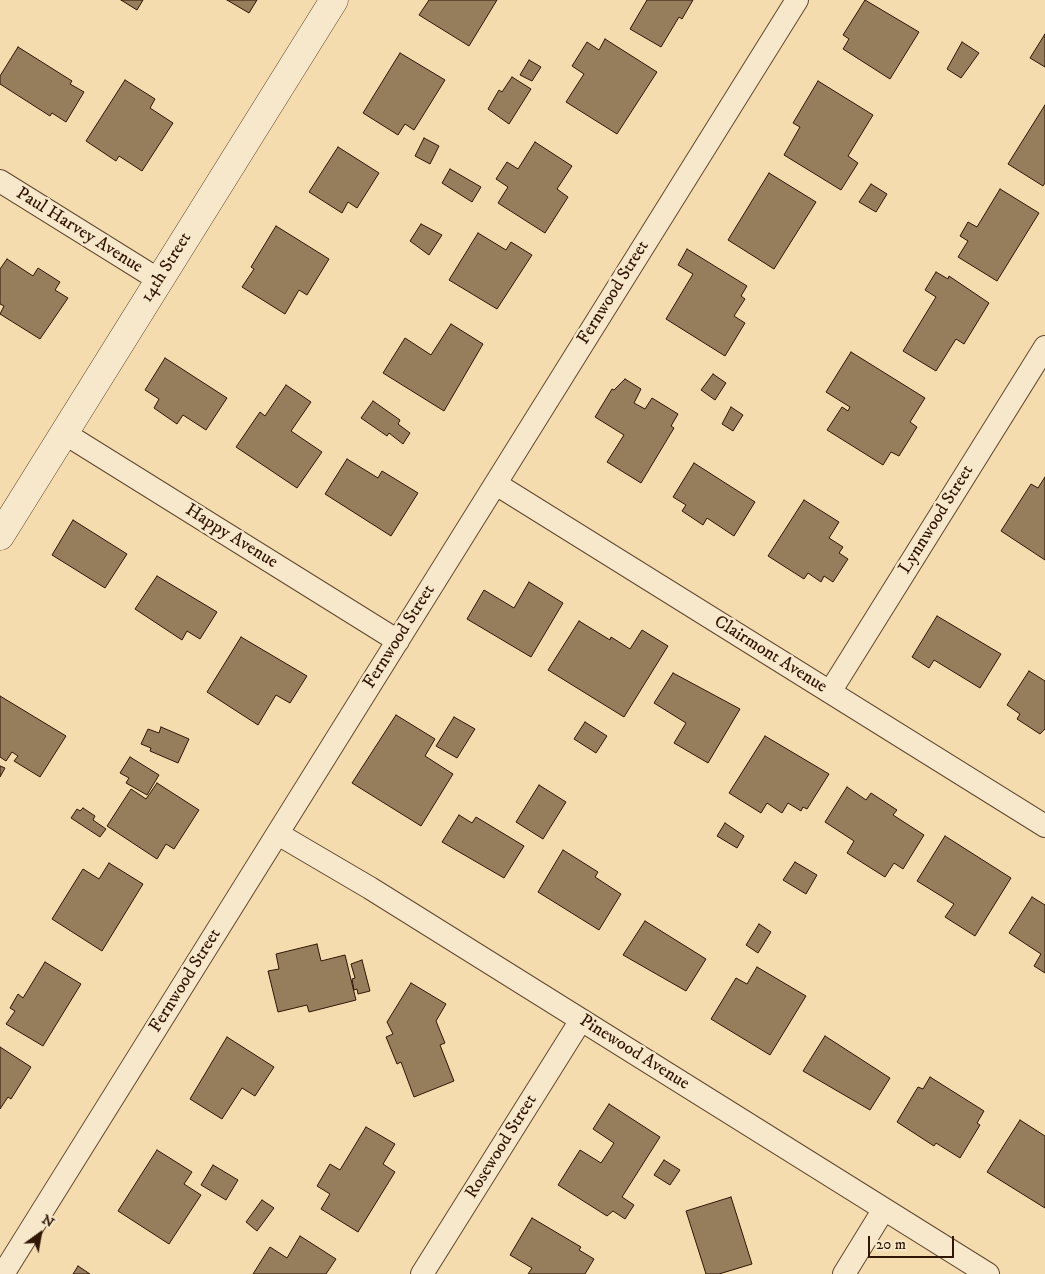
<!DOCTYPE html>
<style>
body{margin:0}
#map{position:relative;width:1045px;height:1274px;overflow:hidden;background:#f5dcaf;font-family:"IM FELL DW Pica",serif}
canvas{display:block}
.north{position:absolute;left:15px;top:1209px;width:50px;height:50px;-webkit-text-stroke:4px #f8e8cb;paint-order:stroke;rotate:32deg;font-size:14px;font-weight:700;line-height:20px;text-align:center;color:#301603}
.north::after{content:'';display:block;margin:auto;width:18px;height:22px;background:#301603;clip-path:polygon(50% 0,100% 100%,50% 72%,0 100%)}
.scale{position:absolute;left:868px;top:1236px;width:86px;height:22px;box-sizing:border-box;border:2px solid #301603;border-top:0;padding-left:6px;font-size:15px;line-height:18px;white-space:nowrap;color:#301603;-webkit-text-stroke:4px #f8e8cb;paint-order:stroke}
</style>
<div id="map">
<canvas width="1045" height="1274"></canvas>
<div class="north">N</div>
<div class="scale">20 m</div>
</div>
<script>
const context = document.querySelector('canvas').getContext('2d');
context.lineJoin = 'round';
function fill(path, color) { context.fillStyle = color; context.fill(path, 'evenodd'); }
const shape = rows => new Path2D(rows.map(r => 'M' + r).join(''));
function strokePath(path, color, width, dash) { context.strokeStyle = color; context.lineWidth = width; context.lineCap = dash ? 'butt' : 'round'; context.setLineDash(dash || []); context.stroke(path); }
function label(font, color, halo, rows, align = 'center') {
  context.font = font + ' "IM FELL DW Pica",serif'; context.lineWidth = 5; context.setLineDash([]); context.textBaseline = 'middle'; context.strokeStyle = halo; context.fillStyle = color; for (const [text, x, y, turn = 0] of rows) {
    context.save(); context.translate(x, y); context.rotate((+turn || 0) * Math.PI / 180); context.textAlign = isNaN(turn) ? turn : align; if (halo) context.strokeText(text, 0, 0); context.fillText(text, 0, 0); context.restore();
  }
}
const building = shape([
 [121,0,143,0,137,10,121,0],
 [227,0,257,0,249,13,227,0],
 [429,0,497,0,469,46,419,15,429,0],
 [647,0,693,0,682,19,679,17,661,47,630,29,647,0],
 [865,0,919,32,890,79,843,49,849,39,843,35,865,0],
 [1045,34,1045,67,1030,58,1045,34],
 [605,39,657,72,617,134,566,102,584,74,572,66,587,42,599,50,605,39],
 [962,42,979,53,961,78,947,69,962,42],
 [18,47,72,81,70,84,84,92,66,122,52,113,50,116,0,84,0,76,18,47],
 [400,53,445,80,414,130,405,124,398,135,363,113,400,53],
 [529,60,541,67,532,81,520,75,529,60],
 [512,77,531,89,509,124,488,109,499,90,502,92,512,77],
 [125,80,155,99,150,108,173,123,142,171,119,156,116,161,86,141,125,80],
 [818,81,873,115,848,156,858,163,841,190,784,155,800,127,793,123,818,81],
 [1045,105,1045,183,1043,186,1008,164,1045,105],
 [424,138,439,146,430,164,415,156,424,138],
 [535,142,572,166,557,189,568,197,545,233,498,203,508,187,496,179,507,162,518,169,535,142],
 [338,147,379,173,357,208,348,202,342,213,309,192,338,147],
 [450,169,481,187,472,202,442,183,450,169],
 [769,173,816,202,774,269,728,240,769,173],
 [871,184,887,194,876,212,859,202,871,184],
 [1000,189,1039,213,997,281,958,257,968,241,960,236,968,222,977,227,1000,189],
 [421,224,442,235,429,255,410,241,421,224],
 [276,226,329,259,307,295,299,290,285,314,242,287,254,269,251,267,276,226],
 [478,233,506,250,511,242,532,255,497,309,449,280,478,233],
 [687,249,747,286,741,296,745,299,734,316,745,323,725,356,666,319,693,274,678,265,687,249],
 [7,259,33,276,38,268,60,282,55,290,68,298,40,339,0,314,4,306,0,304,0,269,7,259],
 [936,272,948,279,949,276,989,303,964,344,956,339,936,371,903,351,936,297,925,290,936,272],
 [451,324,483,344,444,411,383,373,405,338,431,355,451,324],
 [851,352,925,398,910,422,917,427,899,456,891,452,883,465,827,430,842,407,848,411,850,407,826,392,851,352],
 [165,358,227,398,206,430,183,415,177,424,154,408,159,399,145,390,165,358],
 [713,374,726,383,715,400,701,390,713,374],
 [625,379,641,389,634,403,645,409,652,398,678,414,671,426,674,428,641,483,607,462,624,435,595,417,612,389,614,390,625,379],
 [286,385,311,402,291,431,322,452,297,488,236,447,260,412,265,416,286,385],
 [373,401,400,420,398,424,410,433,403,444,389,433,387,436,361,418,373,401],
 [731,407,743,415,733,431,722,424,731,407],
 [347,459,378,478,382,471,418,493,391,536,325,494,347,459],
 [694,463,755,502,734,536,707,518,703,525,682,511,686,505,673,497,694,463],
 [1045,477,1045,560,1001,531,1031,484,1038,488,1045,477],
 [804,500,839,522,829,538,843,547,839,553,848,559,833,582,824,576,821,582,808,573,804,579,768,556,804,500],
 [73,520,127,554,105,588,52,555,73,520],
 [157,576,217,612,200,639,187,631,182,640,135,609,157,576],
 [529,582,563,603,531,657,467,619,484,590,514,608,529,582],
 [937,616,1001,654,980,688,934,660,929,668,912,657,937,616],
 [579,621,610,640,611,637,630,649,642,630,668,646,624,717,548,670,579,621],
 [241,637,307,676,290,703,276,695,258,725,207,692,241,637],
 [1029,671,1045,681,1045,729,1040,734,1017,719,1020,714,1007,705,1029,671],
 [673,673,740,709,708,763,674,743,686,723,654,703,673,673],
 [0,696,66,736,40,777,14,761,18,756,12,752,6,761,0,757,0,696],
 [396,715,435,739,425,756,453,774,421,826,352,783,396,715],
 [454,717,475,729,457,758,436,746,454,717],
 [585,722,607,736,596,753,574,739,585,722],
 [161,727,189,739,178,763,150,751,151,748,141,744,148,729,159,733,161,727],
 [765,736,829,774,807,809,803,807,801,811,788,803,782,813,767,803,761,813,729,793,765,736],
 [130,757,159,775,147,795,126,783,129,778,120,773,130,757],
 [0,766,5,768,0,777,0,766],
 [157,783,199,810,174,849,166,844,157,859,107,826,131,789,146,799,157,783],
 [539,785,566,802,543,839,516,822,539,785],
 [847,787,866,800,871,793,897,810,893,815,924,835,903,869,894,863,885,877,847,853,854,841,825,822,847,787],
 [83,808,95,816,93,820,106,829,100,837,71,818,77,809,80,811,83,808],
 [459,815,472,823,476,817,524,846,504,878,442,842,459,815],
 [725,823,744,836,737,848,717,836,725,823],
 [945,836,1011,878,975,936,945,917,954,904,917,881,945,836],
 [563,850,598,872,595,877,621,894,599,930,538,892,563,850],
 [795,862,817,875,806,894,783,880,795,862],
 [109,863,143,884,102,951,52,919,83,869,99,879,109,863],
 [1032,897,1045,905,1045,973,1034,966,1041,954,1009,933,1032,897],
 [645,921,706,959,686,991,623,955,645,921],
 [759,924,771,932,758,953,746,945,759,924],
 [317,944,321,961,345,955,356,1000,309,1012,307,1005,278,1012,268,971,279,969,276,954,317,944],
 [362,960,370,991,358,994,357,989,354,990,352,979,355,978,351,964,362,960],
 [45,962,81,984,43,1046,6,1024,15,1011,10,1008,18,994,23,998,45,962],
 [757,967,806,996,770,1055,711,1019,736,978,747,984,757,967],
 [411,983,446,1004,436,1021,445,1043,440,1045,454,1081,414,1097,401,1062,397,1064,386,1037,393,1034,387,1022,411,983],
 [825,1036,890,1078,870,1110,803,1071,825,1036],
 [227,1037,274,1067,255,1096,242,1088,222,1119,190,1099,227,1037],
 [0,1047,31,1067,11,1099,8,1097,0,1109,0,1047],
 [930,1077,984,1111,977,1123,980,1125,960,1158,936,1143,934,1146,897,1122,918,1087,923,1089,930,1077],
 [609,1104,660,1137,622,1197,634,1205,625,1219,613,1211,607,1216,558,1185,580,1150,601,1163,614,1143,593,1129,609,1104],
 [1020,1120,1045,1136,1045,1208,987,1172,1020,1120],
 [366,1127,395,1144,383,1164,395,1172,358,1232,321,1209,330,1194,317,1186,330,1164,340,1170,366,1127],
 [157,1150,192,1172,184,1184,201,1195,169,1244,118,1211,157,1150],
 [664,1160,680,1170,670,1185,654,1175,664,1160],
 [213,1165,238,1180,226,1200,201,1185,213,1165],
 [731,1197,752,1264,719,1274,706,1274,686,1211,731,1197],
 [262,1200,274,1208,257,1231,246,1222,262,1200],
 [532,1218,581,1247,579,1250,594,1259,585,1274,528,1274,532,1268,510,1255,532,1218],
 [300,1236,336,1259,326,1274,253,1274,270,1247,287,1258,300,1236],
 [78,1266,90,1274,73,1274,78,1266]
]);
fill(building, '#967d5c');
strokePath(building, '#301603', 1);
const minor = shape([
 [0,181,159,280],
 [64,433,398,641],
 [496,484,1045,826],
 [830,692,1045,347],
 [278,834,370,888,988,1274],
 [3,1274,797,0],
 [422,1274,581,1020],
 [844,1274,884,1209]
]);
const tertiary = shape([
 [0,536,334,0]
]);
strokePath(minor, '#61482e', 24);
strokePath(tertiary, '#61482e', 29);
strokePath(minor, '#f8e8cb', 22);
strokePath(tertiary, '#f8e8cb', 28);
label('18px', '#301603', '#f8e8cb', [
 ["Paul Harvey Avenue",79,231,32],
 ["14th Street",167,268,-58],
 ["Fernwood Street",614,293,-58],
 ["Lynnwood Street",937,520,-58],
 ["Happy Avenue",231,537,32],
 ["Fernwood Street",400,637,-58],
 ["Clairmont Avenue",770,655,32],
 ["Fernwood Street",186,981,-58],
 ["Pinewood Avenue",634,1053,32],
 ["Rosewood Street",502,1147,-58]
]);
</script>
